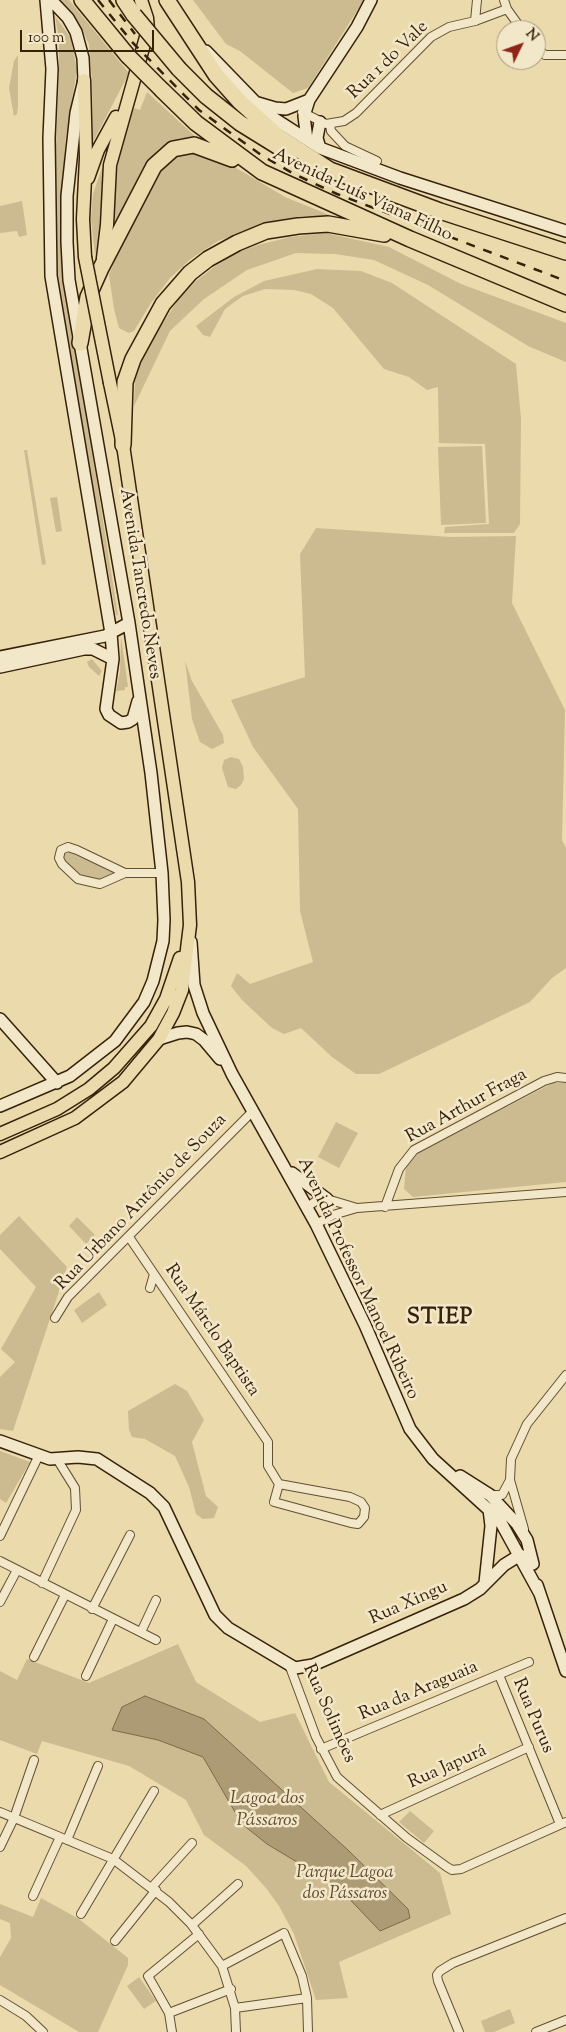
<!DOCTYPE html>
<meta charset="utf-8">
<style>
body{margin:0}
#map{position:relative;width:566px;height:2032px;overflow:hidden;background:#ebdaab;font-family:"Sorts Mill Goudy",serif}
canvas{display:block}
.north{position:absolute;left:496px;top:20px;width:50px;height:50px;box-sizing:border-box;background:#f2e7c8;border:1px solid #a7987c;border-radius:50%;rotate:48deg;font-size:14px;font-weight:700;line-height:20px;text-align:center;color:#36210b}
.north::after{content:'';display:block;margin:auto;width:18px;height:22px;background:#8f2418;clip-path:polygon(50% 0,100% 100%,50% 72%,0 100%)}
.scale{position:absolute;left:20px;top:30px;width:134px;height:22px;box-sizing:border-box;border:2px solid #36210b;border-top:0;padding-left:6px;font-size:15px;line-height:18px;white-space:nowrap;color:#36210b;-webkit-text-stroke:4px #f2e7c8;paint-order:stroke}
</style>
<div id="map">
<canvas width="566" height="2032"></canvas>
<div class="north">N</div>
<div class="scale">100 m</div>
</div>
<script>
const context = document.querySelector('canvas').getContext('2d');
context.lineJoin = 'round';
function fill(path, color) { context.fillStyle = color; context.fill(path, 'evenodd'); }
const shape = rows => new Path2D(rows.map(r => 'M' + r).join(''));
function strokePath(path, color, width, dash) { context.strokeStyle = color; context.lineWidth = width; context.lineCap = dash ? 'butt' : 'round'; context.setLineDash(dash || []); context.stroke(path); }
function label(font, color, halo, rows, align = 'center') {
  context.font = font + ' "Sorts Mill Goudy",serif'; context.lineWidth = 5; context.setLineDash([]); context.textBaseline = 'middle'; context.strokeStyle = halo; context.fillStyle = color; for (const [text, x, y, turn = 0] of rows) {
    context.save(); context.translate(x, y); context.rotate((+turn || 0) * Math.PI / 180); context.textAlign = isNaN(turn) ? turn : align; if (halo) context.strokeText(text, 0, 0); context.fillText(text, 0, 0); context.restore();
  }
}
fill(shape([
 [61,0,69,0,129,73,93,142,92,83,89,44,77,20],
 [193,0,364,0,308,88,293,93,240,51,226,44],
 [55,16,71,38,77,70,66,136,61,197,62,262,118,615,116,615,62,311,56,262,54,195,59,72,59,40],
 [18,55,18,107,17,114,14,116,9,88,14,61],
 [147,92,197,138,181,138,168,143,159,149,142,169,114,228,114,187,121,145,134,108,140,110],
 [109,147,104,167,102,220,95,256,91,219,93,194],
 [186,150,223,160,285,197,332,216,302,216,274,221,218,241,192,258,170,278,151,303,134,331,129,333,119,328,114,309,109,275,127,228,159,166],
 [22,201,27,235,19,237,17,231,0,233,0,206],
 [326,233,389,247,461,284,566,323,566,362,528,346,428,285,374,260,335,254,296,253,247,270,204,299,170,331,134,406,135,381,145,350,180,297,196,281,214,267,236,253,258,245,290,237],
 [317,269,361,271,392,283,516,364,521,419,520,524,514,533,444,533,445,527,489,524,485,444,439,443,438,387,427,390,409,377,384,369,333,308,311,294,294,290,265,289,243,296,225,309,210,337,203,335,196,326,234,297,264,281],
 [482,446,486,523,441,525,438,447],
 [24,450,27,450,46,564,42,565],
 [57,497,62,531,56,532,50,498],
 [316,528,451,537,516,536,512,603,565,710,562,840,566,848,566,968,552,978,530,1002,379,1074,356,1074,332,1057,301,1028,284,1034,272,1028,242,1000,231,986,237,973,250,984,313,962,300,911,298,809,253,747,231,700,305,677,300,554],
 [121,636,128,687,125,687,125,690,116,691,120,672],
 [92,659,102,671,99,676,89,667,87,662],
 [185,661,192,681,223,735,224,743,212,749,200,742,192,719],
 [231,757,239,759,243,767,244,779,241,785,236,789,228,787,222,768,224,760],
 [65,852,71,853,121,874,106,879,91,880,79,876,66,866,61,855],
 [553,1083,566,1083,566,1182,413,1197,404,1189,406,1167,418,1153],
 [336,1122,358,1133,339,1168,318,1157],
 [19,1216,67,1267,13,1431,0,1429,0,1377,15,1362,1,1349,36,1287,0,1249,0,1235],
 [77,1217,95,1235,86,1244,69,1226],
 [99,1292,107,1305,82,1323,74,1310],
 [175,1384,187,1391,204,1420,192,1442,206,1496,218,1507,214,1518,203,1519,196,1514,189,1487,175,1456,145,1439,132,1437,129,1430,128,1411],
 [0,1451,30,1462,6,1503,0,1499],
 [178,1644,196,1682,260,1722,295,1713,329,1782,440,1873,451,1914,339,1962,348,1998,316,2000,294,1934,279,1906,266,1888,246,1866,204,1835,186,1800,129,1766,42,1741,37,1754,0,1740,0,1671,17,1680,27,1659,89,1683],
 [410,1811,434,1831,424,1843,399,1822],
 [41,1898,79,1919,128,1958,128,1965,98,2032,79,2032,0,1985,0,1957,11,1938,10,1923,0,1919,0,1904,33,1917],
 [139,1977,156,2001,144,2009,127,1986],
 [510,2009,515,2023,494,2032,485,2032,481,2021]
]), '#ccbb90');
const water = shape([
 [145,1696,204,1719,348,1850,408,1909,410,1918,380,1931,337,1886,267,1844,242,1824,203,1757,158,1740,112,1730,122,1707,145,1696]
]);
fill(water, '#ad9b75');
strokePath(water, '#7d6a4b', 1);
const street = shape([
 [504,0,507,9,522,30],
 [475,21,477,0],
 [536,48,545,55,566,55],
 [302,112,326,124,344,121,356,113,431,37,449,27,475,21,507,9],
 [330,124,331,131,345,146,377,161],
 [68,847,77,850,125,873,100,884,78,879,62,864,59,858,61,850,68,847],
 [125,873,162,873],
 [307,1207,316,1201,327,1199,357,1208],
 [385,1207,399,1169,414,1150,544,1081,557,1077,566,1078],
 [316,1224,333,1215,357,1208,566,1192],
 [129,1237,268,1442,268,1466,279,1484,350,1497,361,1502,365,1508,364,1517,358,1524,351,1523,274,1502,279,1484],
 [150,1288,154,1274],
 [55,1318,68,1297,253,1111],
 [490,1495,502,1495,510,1480],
 [524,1529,510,1480,511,1459,527,1424,566,1375],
 [0,1536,39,1455],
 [0,1561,156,1640],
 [42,1583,76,1510,75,1488,57,1459],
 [0,1602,17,1570],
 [92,1609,130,1535],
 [141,1632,156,1600],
 [34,1657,65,1595],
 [290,1667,316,1737,337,1777,407,1838,447,1867,452,1870,461,1869,566,1822],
 [499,1675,560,1824],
 [86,1676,113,1619],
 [321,1749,529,1662],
 [0,1812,113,1859,169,1902,191,1924,222,1966,235,2008,236,2032],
 [380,1815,529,1747],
 [67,1840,98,1766],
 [0,1847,14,1818,34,1760],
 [152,1887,192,1843],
 [33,1896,60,1837],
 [81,1914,154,1791],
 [192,1925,238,1884],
 [115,1941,156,1890],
 [222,1966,284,1933,302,1976,307,1998,308,2032],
 [0,2000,26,2016,43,2032],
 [235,2008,307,1998],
 [169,2013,231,1989],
 [172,2032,169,2013,148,1976,199,1934],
 [459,2032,438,1981,437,1975,440,1971,453,1963,566,1918],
 [536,2032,566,2020]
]);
const secondary = shape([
 [46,0,52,69,49,138,51,276,111,633,113,659,106,709,109,715,121,723,128,722,133,719,138,701],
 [206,51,267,114,320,148,400,178,566,231],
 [258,103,275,108,286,109,309,100],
 [320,122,317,138,320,148],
 [307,140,304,116,309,100,357,27,371,0],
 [0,657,105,636,129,623],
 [0,667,84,649,93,649,113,659],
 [191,942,194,985,203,1013,232,1074,316,1224,365,1325,410,1429,433,1459,499,1519,539,1592],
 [0,1019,57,1083],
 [159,1039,178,1033,187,1032,196,1034,204,1040,220,1059],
 [0,1106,70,1076,115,1041,144,1002,153,981,163,941,164,920,162,873,151,773,129,623,69,280,67,242,67,196,76,113,84,80,83,58,76,32,68,18,51,0],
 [292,1173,327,1199],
 [0,1441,50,1459,78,1457,97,1459,150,1493,164,1507,215,1615,228,1628,295,1668,313,1665,464,1599,480,1589,504,1565,520,1555,532,1561],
 [460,1476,490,1495,517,1524,527,1540,533,1564],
 [485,1583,491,1526,489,1509],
 [537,1585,566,1671]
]);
const primary = shape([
 [84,80,86,158,83,219,85,257],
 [88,178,98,150,116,117],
 [103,258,107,225,110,165,148,30,147,18,141,0],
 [0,1134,57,1109,89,1089,114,1068,151,1026,166,999,180,958],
 [0,1152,75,1118,123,1082,159,1039,173,1013,182,990,190,925,188,882,123,445,110,383]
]);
const highway = shape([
 [82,0,128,56],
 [124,0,134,15],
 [167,0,216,75,240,102,279,137,330,170,440,211,566,252],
 [179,69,206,96,240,123,290,154],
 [162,90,196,123,262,172,410,239,566,304],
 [80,343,88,297,101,268,154,166,173,149,194,145,232,159],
 [123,445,125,382,133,359,163,304,190,273,208,259,237,243,266,231,298,226,328,224,384,234]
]);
strokePath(street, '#634f33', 10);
strokePath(secondary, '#36210b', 14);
strokePath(primary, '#36210b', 15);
strokePath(highway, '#36210b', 18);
strokePath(street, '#f2e7c8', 8);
strokePath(secondary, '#f2e7c8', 11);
strokePath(primary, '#ebdaab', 12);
strokePath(highway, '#ebdaab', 15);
strokePath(shape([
 [98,0,133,43,199,110,261,155,294,174,337,194,566,281],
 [109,0,135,34]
]), '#36210b', 2.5, [9, 9]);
const primaryBridge = shape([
 [85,257,110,383]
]);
const highwayBridge = shape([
 [134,15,179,69],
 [128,56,162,90]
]);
strokePath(primaryBridge, '#36210b', 15, []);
strokePath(highwayBridge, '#36210b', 18, []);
strokePath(primaryBridge, '#ebdaab', 12);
strokePath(highwayBridge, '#ebdaab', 15);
label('18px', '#36210b', '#f2e7c8', [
 ["Rua 1 do Vale",389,61,-44],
 ["Avenida Luís Viana Filho",362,196,25],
 ["Avenida Tancredo Neves",139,584,81],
 ["Rua Arthur Fraga",467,1107,-29],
 ["Rua Urbano Antônio de Souza",142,1203,-46],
 ["Avenida Professor Manoel Ribeiro",357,1279,65],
 ["Rua Márclo Baptista",211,1331,56],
 ["Rua Xingu",409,1604,-24],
 ["Rua da Araguaia",419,1692,-23],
 ["Rua Solimões",328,1714,66],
 ["Rua Purus",532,1716,67],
 ["Rua Japurá",448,1768,-24]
]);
label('italic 18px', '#5c482c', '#f2e7c8', [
 ["Parque Lagoa",345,1874],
 ["dos Pássaros",345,1895]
]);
label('italic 19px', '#604c30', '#f2e7c8', [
 ["Lagoa dos",267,1800],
 ["Pássaros",267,1822]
]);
context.letterSpacing = '1px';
label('bold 22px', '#36210b', '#f2e7c8', [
 ["STIEP",440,1319]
]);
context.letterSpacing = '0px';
</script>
